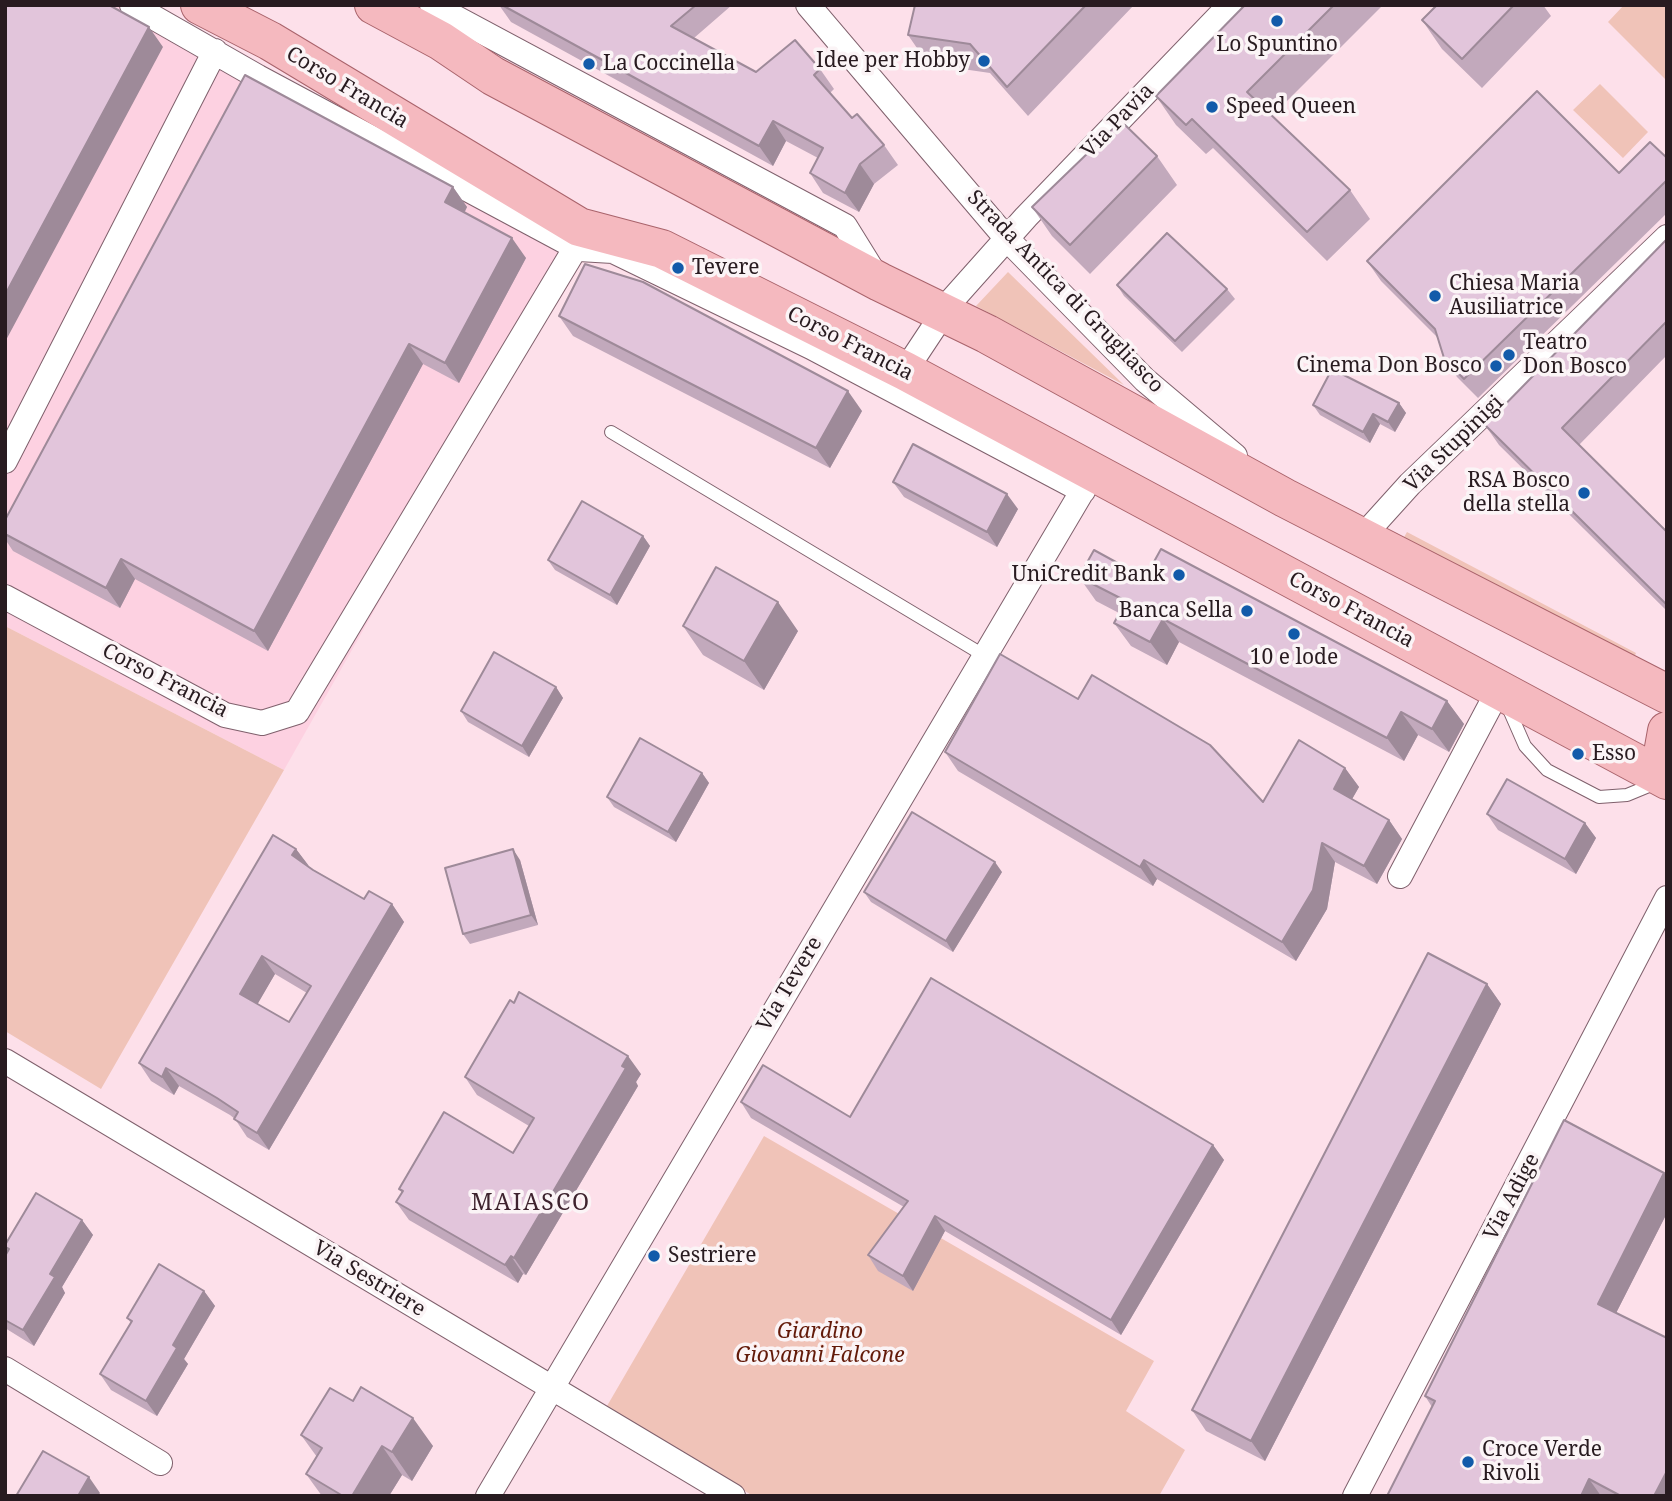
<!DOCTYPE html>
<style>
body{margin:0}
#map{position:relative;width:1672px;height:1501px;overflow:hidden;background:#fde0ea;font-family:"Noto Serif",serif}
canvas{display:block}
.frame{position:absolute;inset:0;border:7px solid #281b20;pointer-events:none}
</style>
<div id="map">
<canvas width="1672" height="1501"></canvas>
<div class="frame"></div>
</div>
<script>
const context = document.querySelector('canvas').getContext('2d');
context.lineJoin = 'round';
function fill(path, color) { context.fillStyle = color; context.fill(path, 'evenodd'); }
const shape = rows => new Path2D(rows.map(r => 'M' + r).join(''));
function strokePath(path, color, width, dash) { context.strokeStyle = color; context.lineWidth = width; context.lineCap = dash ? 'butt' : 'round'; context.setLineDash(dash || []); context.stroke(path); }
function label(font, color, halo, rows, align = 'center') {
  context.font = font + ' "Noto Serif",serif'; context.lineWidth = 7; context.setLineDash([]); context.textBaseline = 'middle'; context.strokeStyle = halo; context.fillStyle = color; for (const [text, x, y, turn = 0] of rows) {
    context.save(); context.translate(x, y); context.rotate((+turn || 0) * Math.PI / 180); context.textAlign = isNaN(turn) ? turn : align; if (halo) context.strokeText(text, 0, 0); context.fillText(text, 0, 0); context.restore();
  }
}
fill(shape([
 [5,5,136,5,579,249,284,770,5,626]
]), '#fdd1e1');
fill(shape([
 [1624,5,1667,5,1667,81,1608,22],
 [1600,84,1648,132,1623,158,1573,110],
 [1008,272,1124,385,976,306],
 [1407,532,1636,653,1631,665,1399,546],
 [5,626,284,770,101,1089,5,1031],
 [764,1136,1154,1361,1126,1411,1185,1450,1159,1496,753,1496,607,1406]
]), '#f0c3b8');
const lane = shape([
 [611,432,985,656],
 [1507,705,1525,746,1547,770,1599,797,1627,795,1656,783]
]);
const street = shape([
 [132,5,258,77,579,249,613,251,811,347,1083,491],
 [432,5,845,226,876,276],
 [808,5,1007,239,1145,380,1235,456],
 [905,371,952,300,1026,217,1230,5],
 [5,461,215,51],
 [1363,536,1410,484,1667,237],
 [5,597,225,715,262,723,297,712,576,247],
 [1400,876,1499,689],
 [5,1061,733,1496],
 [5,1369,160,1463],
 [488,1496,1093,473],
 [1355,1496,1667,898]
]);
const primary = shape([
 [200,5,270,41,579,227,662,249,905,371,1667,780],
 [374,5,441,41,493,76,880,282,987,334,1285,498,1667,694],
 [1667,731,1662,759,1667,780]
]);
strokePath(lane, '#7f606c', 14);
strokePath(street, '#7f606c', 26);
strokePath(primary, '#a9636b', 40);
strokePath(lane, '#fff', 12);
strokePath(street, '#fff', 24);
strokePath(primary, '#f5b9bf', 38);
fill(shape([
 [499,5,640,5,642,6,643,5,732,5,694,38,756,72,820,69,834,89,830,93,852,118,884,145,898,165,874,184,859,212,823,193,810,173,818,158,786,141,773,166,511,22],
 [915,5,1134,5,1028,116,990,73,928,64,908,35],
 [1245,5,1383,5,1272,116,1350,190,1370,219,1327,261,1213,148,1206,154,1176,125,1156,96],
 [1437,5,1543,5,1551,16,1482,88,1442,49,1422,20],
 [1157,156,1177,185,1090,274,1052,236,1032,207],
 [1667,158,1667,213,1478,398,1457,377,1444,358,1438,338,1381,281,1367,261,1619,173],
 [453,187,467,207,465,212,526,258,459,383,423,364,268,651,135,579,120,608,13,551,5,539,5,520],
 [1667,239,1667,355,1579,445,1667,532,1667,611,1499,445,1485,425],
 [1117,285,1227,289,1235,299,1182,352,1124,296],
 [559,316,862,411,830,468,573,336],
 [1399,403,1406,413,1395,432,1380,424,1370,443,1320,415,1313,405],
 [893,482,1018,509,997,547,904,497],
 [643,536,650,546,617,605,555,570,548,560],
 [1079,577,1145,578,1447,701,1464,724,1449,752,1418,735,1404,761,1179,642,1167,665,1131,646,1114,623,1119,613,1096,601],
 [683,626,798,631,764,690,703,655],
 [556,687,563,698,529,757,468,722,461,711],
 [1078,699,1263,802,1345,768,1359,787,1352,799,1389,820,1402,839,1377,884,1335,862,1327,909,1296,961,1157,879,1153,886,958,771,945,752],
 [702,773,709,783,676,842,614,807,607,797],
 [1487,814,1585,823,1596,838,1576,874,1498,830],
 [296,849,309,867,364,899,392,904,404,922,269,1150,247,1137,235,1119,230,1115,179,1086,174,1095,151,1081,139,1063],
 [275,974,307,993,289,1022,257,1004],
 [520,860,538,925,470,944,463,934],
 [1002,872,953,952,871,902,864,892],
 [1487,984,1501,1004,1265,1461,1206,1431,1192,1410],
 [641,1074,636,1082,638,1086,526,1275,523,1274,518,1283,409,1220,396,1202,402,1193,399,1189,513,1153,529,1126,477,1095,465,1077],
 [741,1102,850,1117,1213,1145,1224,1160,1121,1335,945,1231,913,1291,878,1271,868,1255,904,1207,751,1118],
 [1664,1173,1667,1176,1667,1213,1616,1313,1667,1496,1387,1496,1432,1407,1425,1396],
 [82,1220,93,1235,62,1287,65,1293,34,1346,5,1328,5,1256,8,1252,5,1248,5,1245],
 [204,1291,215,1306,184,1359,188,1364,157,1416,111,1390,100,1374,131,1323,127,1318],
 [353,1401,433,1446,412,1481,402,1475,389,1496,322,1496,306,1474,317,1457,301,1435]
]), '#c2a9bc');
fill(shape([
 [149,27,163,47,5,342,5,295],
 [773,121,786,141,773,166,759,146],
 [860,164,874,184,859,212,845,193],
 [453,187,467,207,459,222,445,202],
 [512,238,526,258,459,383,445,363],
 [409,344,423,364,268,651,254,631],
 [848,391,862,411,830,468,816,448],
 [1399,403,1406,413,1395,432,1388,422],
 [1373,414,1380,424,1370,443,1363,432],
 [1007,494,1018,509,997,547,987,532],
 [643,536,650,546,617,605,610,595],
 [121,559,135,579,120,608,106,588],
 [778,602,798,631,764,690,744,661],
 [1163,619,1179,642,1167,665,1150,642],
 [556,687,563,698,529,757,522,746],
 [1447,701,1464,724,1449,752,1432,729],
 [1401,712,1418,735,1404,761,1387,738],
 [1345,768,1359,787,1347,808,1334,789],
 [702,773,709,783,676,842,668,832],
 [1389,820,1402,839,1377,884,1364,866],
 [1585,823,1596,838,1576,874,1565,859],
 [1322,843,1335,862,1327,909,1296,961,1282,942],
 [296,849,309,866,292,855],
 [513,849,520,860,538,925,531,915],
 [1144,860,1157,879,1153,886,1140,867],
 [995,862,1002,872,953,952,946,941],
 [392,904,404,922,269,1150,257,1133],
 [262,956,275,974,253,1012,240,994],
 [1487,984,1501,1004,1265,1461,1251,1441],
 [628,1056,641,1074,636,1082,638,1086,526,1275,514,1258],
 [166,1068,179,1086,174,1095,162,1077],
 [1213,1145,1224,1160,1121,1335,1111,1320],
 [1664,1173,1667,1176,1667,1213,1611,1323,1598,1304],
 [935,1216,945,1231,913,1291,903,1276],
 [82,1220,93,1235,62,1287,65,1293,34,1346,23,1330,50,1274],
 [511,1256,523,1274,518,1283,505,1265],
 [204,1291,215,1306,184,1359,188,1364,157,1416,146,1401,173,1345],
 [413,1418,433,1446,412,1481,392,1452],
 [382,1446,402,1475,389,1496,352,1496],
 [1667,1471,1667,1496,1654,1496],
 [89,1477,100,1493,98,1496,78,1496],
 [1589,1479,1601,1496,1581,1496]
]), '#9e8a99');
const building = shape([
 [5,5,109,5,149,27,5,295,5,5],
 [502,5,640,5,642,6,643,5,696,5,671,26,756,72,795,40,820,69,814,75,852,118,857,114,884,145,860,164,845,193,810,173,823,148,773,121,759,146,502,5],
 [915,5,1086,5,1007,87,970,44,908,35,915,5],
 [1245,5,1334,5,1247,92,1350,190,1307,232,1192,119,1186,125,1156,96,1245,5],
 [1437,5,1514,5,1462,59,1422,20,1437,5],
 [245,75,453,187,445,202,512,238,445,363,409,344,254,631,121,559,106,588,5,534,5,520,245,75],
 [1537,91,1619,173,1650,142,1667,158,1667,180,1464,379,1444,358,1435,329,1367,261,1537,91],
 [1121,121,1157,156,1070,245,1032,207,1121,121],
 [1167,233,1227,289,1175,341,1117,285,1167,233],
 [1667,239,1667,321,1562,428,1667,532,1667,605,1485,425,1667,239],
 [585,264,643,282,848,391,816,448,559,316,585,264],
 [1332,369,1399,403,1388,422,1373,414,1363,432,1313,405,1332,369],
 [913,444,1007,494,987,532,893,482,913,444],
 [582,501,643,536,610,595,548,560,582,501],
 [1161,549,1447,701,1432,729,1401,712,1387,738,1163,619,1150,642,1114,623,1126,601,1079,577,1094,550,1145,578,1161,549],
 [716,567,778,602,744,661,683,626,716,567],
 [494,652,556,687,522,746,461,711,494,652],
 [1000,654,1078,699,1092,675,1210,745,1263,802,1299,740,1345,768,1334,789,1389,820,1364,866,1322,843,1313,890,1282,942,1144,860,1140,867,945,752,1000,654],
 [640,738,702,773,668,832,607,797,640,738],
 [1507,779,1585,823,1565,859,1487,814,1507,779],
 [912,812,995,862,946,941,864,892,912,812],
 [273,835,296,849,292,855,313,870,364,899,369,891,392,904,257,1133,234,1119,238,1112,217,1098,166,1068,162,1077,139,1063,273,835],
 [262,956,311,986,289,1022,240,994,262,956],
 [513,849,531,915,463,934,445,868,513,849],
 [1428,953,1487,984,1251,1441,1192,1410,1428,953],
 [931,978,1213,1145,1111,1320,935,1216,903,1276,868,1255,908,1201,741,1102,763,1065,850,1117,931,978],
 [519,992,628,1056,622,1066,626,1068,514,1258,511,1256,505,1265,396,1202,403,1191,399,1189,444,1112,513,1153,534,1118,465,1077,510,1000,514,1003,519,992],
 [1564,1120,1664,1173,1598,1304,1667,1338,1667,1471,1654,1496,1621,1496,1589,1479,1581,1496,1387,1496,1435,1401,1425,1396,1564,1120],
 [36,1193,82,1220,50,1274,55,1277,23,1330,5,1320,5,1256,9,1249,5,1247,5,1245,36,1193],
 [159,1264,204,1291,173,1345,177,1348,146,1401,100,1374,132,1321,127,1318,159,1264],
 [361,1387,413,1418,392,1452,382,1446,352,1496,343,1496,306,1474,322,1448,301,1435,330,1388,353,1401,361,1387],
 [43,1451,89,1477,78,1496,16,1496,43,1451]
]);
fill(building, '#e2c5db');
strokePath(building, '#9e8a99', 2);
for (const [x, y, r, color] of [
 [1277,21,7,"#125baa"],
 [984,61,7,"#125baa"],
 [589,64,7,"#125baa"],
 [1212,107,7,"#125baa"],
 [678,268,7,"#125baa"],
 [1435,296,7,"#125baa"],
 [1509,355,7,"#125baa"],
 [1496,366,7,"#125baa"],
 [1584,493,7,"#125baa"],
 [1179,575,7,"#125baa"],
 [1247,611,7,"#125baa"],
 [1294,634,7,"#125baa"],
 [1578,754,7,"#125baa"],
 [654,1256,7,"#125baa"],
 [1468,1462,7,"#125baa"]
]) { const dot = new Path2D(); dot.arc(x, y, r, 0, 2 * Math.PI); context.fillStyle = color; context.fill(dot); strokePath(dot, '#fbf4f6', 2.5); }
label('21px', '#281b20', '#fbf4f6', [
 ["Lo Spuntino",1277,45,"center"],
 ["Idee per Hobby",970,61,"right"],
 ["La Coccinella",603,64],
 ["Speed Queen",1226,107],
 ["Tevere",692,268],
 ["Chiesa Maria",1449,284],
 ["Ausiliatrice",1449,308],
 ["Teatro",1523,343],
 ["Don Bosco",1523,367],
 ["Cinema Don Bosco",1482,366,"right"],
 ["RSA Bosco",1570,481,"right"],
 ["della stella",1570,505,"right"],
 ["UniCredit Bank",1165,575,"right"],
 ["Banca Sella",1233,611,"right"],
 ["10 e lode",1294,658,"center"],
 ["Esso",1592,754],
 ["Sestriere",668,1256],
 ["Croce Verde",1482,1450],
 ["Rivoli",1482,1474]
], 'left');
label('21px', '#281b20', '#fbf4f6', [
 ["Corso Francia",347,88,31],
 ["Via Pavia",1118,121,-46],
 ["Strada Antica di Grugliasco",1065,292,46],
 ["Corso Francia",850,344,27],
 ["Via Stupinigi",1454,444,-44],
 ["Corso Francia",1351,610,28],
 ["Corso Francia",165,681,27],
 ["Via Tevere",790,984,-59],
 ["Via Adige",1512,1197,-62],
 ["Via Sestriere",369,1279,31]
]);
label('italic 21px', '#631a09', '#fbf4f6', [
 ["Giardino",820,1332],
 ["Giovanni Falcone",820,1356]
]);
context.letterSpacing = '2px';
label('23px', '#3e232e', '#fbf4f6', [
 ["MAIASCO",531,1203]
]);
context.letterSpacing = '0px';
</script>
